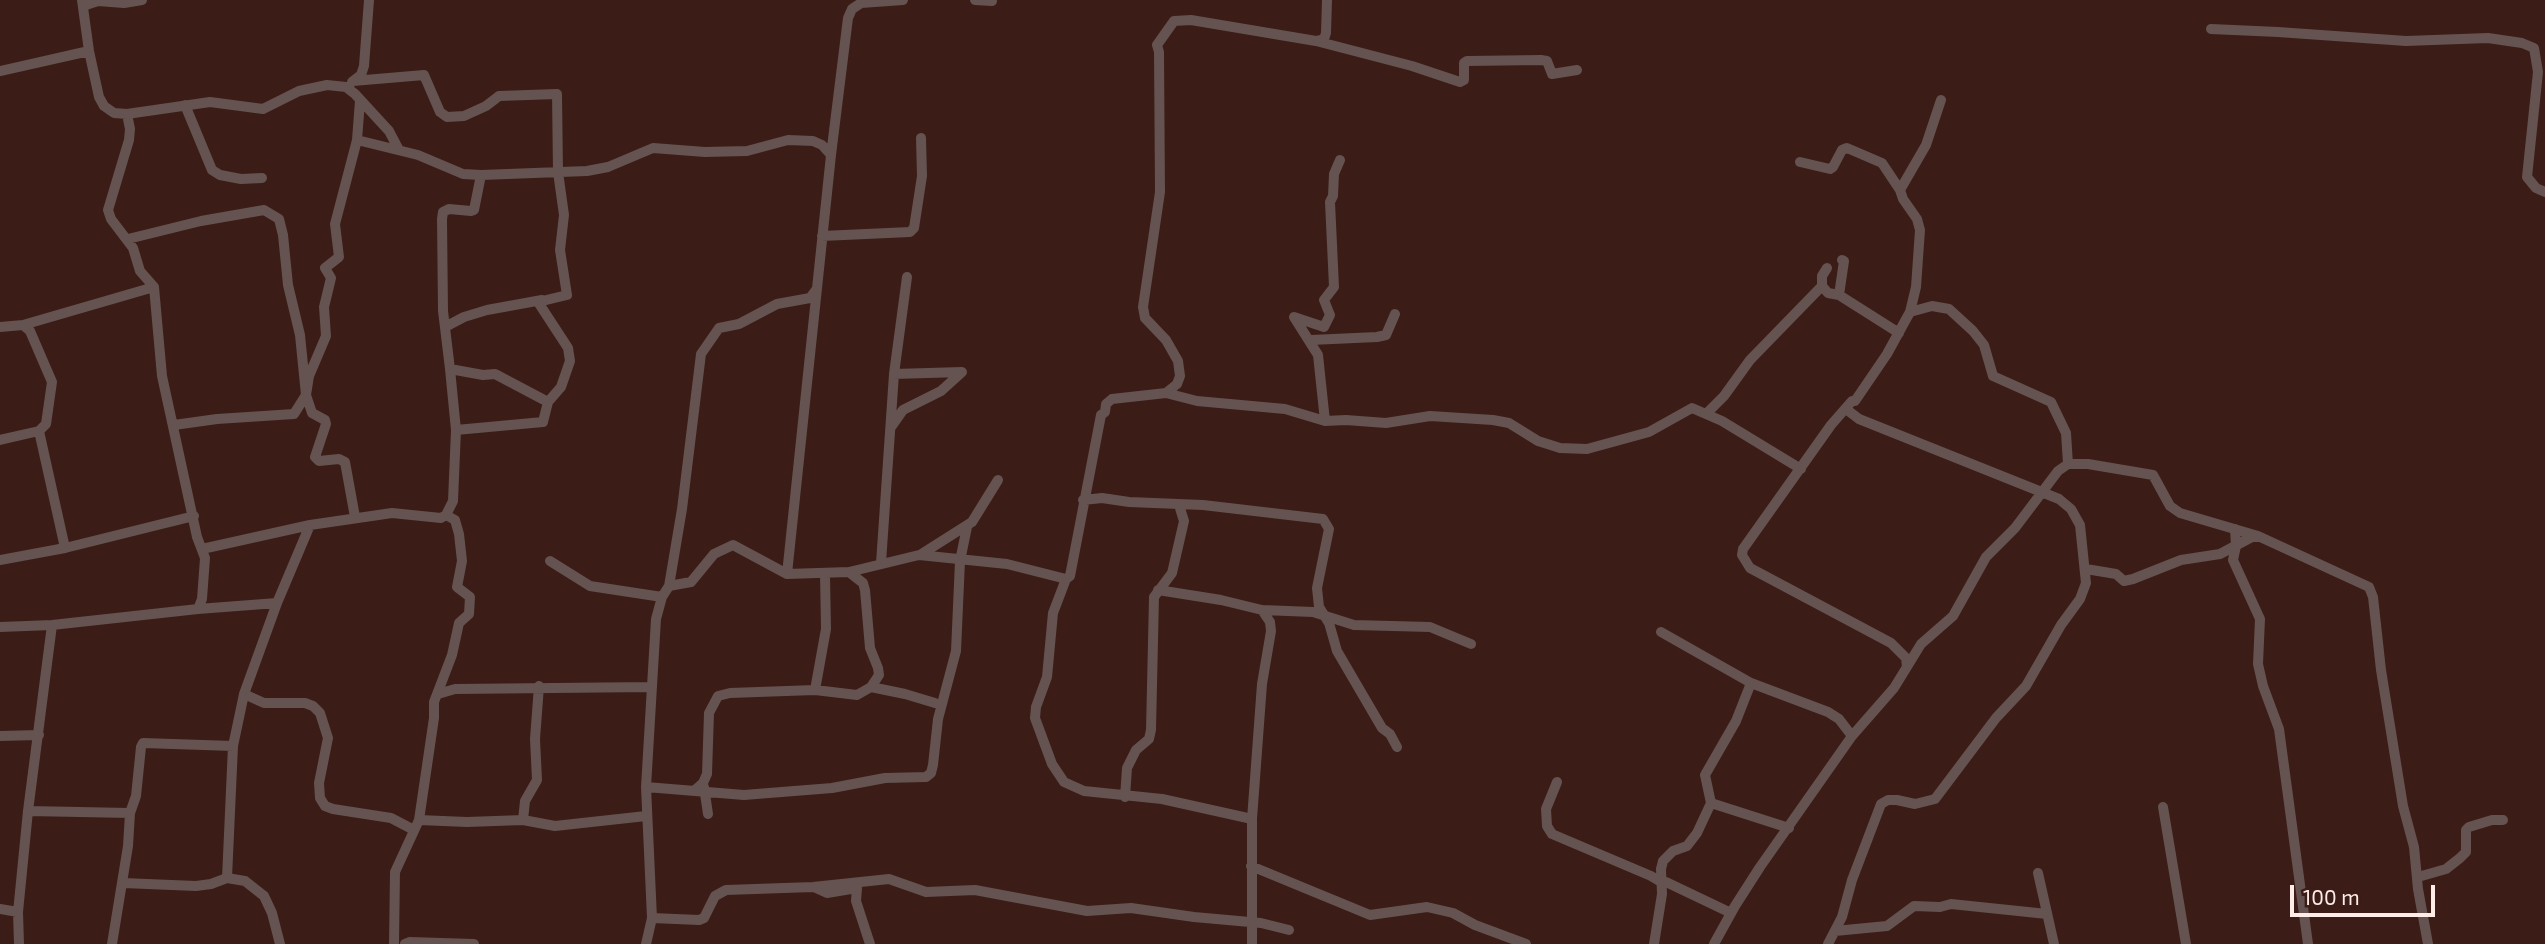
<!DOCTYPE html>
<style>
body{margin:0}
#map{position:relative;width:2545px;height:944px;overflow:hidden;background:#3b1c16;font-family:"Exo 2",sans-serif}
canvas{display:block}
.scale{position:absolute;left:2290px;top:885px;width:145px;height:32px;box-sizing:border-box;border:4px solid #feece8;border-top:0;padding-left:9px;font-size:21px;line-height:24px;white-space:nowrap;color:#feece8;-webkit-text-stroke:5px #3b1c16;paint-order:stroke}
</style>
<div id="map">
<canvas width="2545" height="944"></canvas>
<div class="scale">100 m</div>
</div>
<script>
const context = document.querySelector('canvas').getContext('2d');
context.lineJoin = 'round';
const shape = rows => new Path2D(rows.map(r => 'M' + r).join(''));
function strokePath(path, color, width, dash) { context.strokeStyle = color; context.lineWidth = width; context.lineCap = dash ? 'butt' : 'round'; context.setLineDash(dash || []); context.stroke(path); }
strokePath(shape([
 [82,0,89,51,99,97,104,106,114,113,127,114,210,102,263,109,299,91,327,85,346,87,355,94,389,131,399,150],
 [975,0,992,1],
 [83,6,98,1,124,3,142,0],
 [2211,29,2278,32,2406,41,2488,38,2522,43,2534,48,2538,72,2527,177,2536,188,2545,192],
 [1316,41,1324,39,1326,33,1327,0],
 [0,71,89,51],
 [352,82,361,75,364,66,369,0],
 [185,105,212,170,220,175,241,179,262,178],
 [127,114,130,129,129,140,108,210,111,219,133,248,140,271,154,287,162,376,197,537,205,558,202,599,198,609],
 [357,140,418,155,463,174,481,175,587,171,608,167,653,148,705,152,747,151,788,140,813,141,822,145,831,155],
 [1800,162,1830,169,1833,167,1842,150,1847,148,1882,163,1900,190],
 [822,236,910,232,914,228,922,176,921,138],
 [128,239,201,221,264,210,279,219,283,235,288,285,300,335,306,395,294,414,217,419,174,425],
 [1822,286,1828,293,1839,295,1899,333],
 [1839,295,1844,261,1842,260],
 [1910,312,1932,306,1949,309,1973,331,1984,345,1993,376,2051,402,2066,433,2068,464],
 [0,327,23,325,154,287],
 [445,327,464,317,487,310,542,300],
 [1311,340,1377,337,1386,335,1395,314],
 [450,369,443,311,442,219,443,212,449,209,471,211,474,210,481,175],
 [1166,393,1177,384,1180,376,1178,361,1166,340,1145,318,1143,307,1160,192,1159,52,1157,45,1174,21,1191,20,1316,41,1412,66,1460,82,1464,80,1464,63,1467,61,1541,60,1547,61,1552,74,1577,70],
 [1706,414,1724,396,1750,360,1822,286,1822,276,1827,268],
 [1325,421,1318,355,1294,317,1324,327,1330,315,1324,300,1334,287,1330,202,1333,196,1334,174,1340,160],
 [891,427,903,410,941,391,962,372,894,374],
 [456,430,543,422,548,402],
 [39,431,65,548],
 [0,440,39,431,46,424,52,382,30,331,23,325],
 [1083,500,1102,498,1129,502,1203,505,1323,519,1329,529,1317,588,1319,607,1329,623,1337,651,1382,728,1390,734,1397,747],
 [355,517,345,462,339,459,319,461,315,457,326,424,325,420,312,413,306,395,309,376,326,336,324,307,331,278,325,268,339,257,335,224,357,140,360,101],
 [2235,529,2236,546,2233,560,2260,619,2258,664,2263,686,2279,729,2308,944],
 [202,549,310,525],
 [920,555,972,522,998,480],
 [0,560,65,548,194,516],
 [550,561,590,586,662,597],
 [881,563,894,374,907,277],
 [2086,569,2116,574,2124,581,2133,579,2181,560,2220,554,2250,538,2258,536],
 [787,574,849,572,919,555,1007,564,1066,579,1070,576,1101,415,1105,412,1106,404,1112,399,1166,393,1197,401,1285,409,1325,421,1346,420,1386,423,1430,416,1493,420,1509,423,1538,441,1560,448,1587,449,1649,432,1692,408,1722,421,1801,469],
 [1066,579,1053,613,1047,677,1036,707,1035,718,1052,764,1064,782,1084,791,1162,799,1252,819],
 [669,586,682,509,701,354,719,328,739,324,777,304,810,298,816,290],
 [1158,590,1221,600,1262,610,1313,612,1354,625,1430,627,1471,644],
 [0,627,52,625,198,609,277,603],
 [1661,632,1751,683,1828,712,1839,719,1852,736],
 [1907,667,1906,658,1891,643,1750,568,1742,555,1743,549,1831,425,1852,401,1855,401,1887,354,1910,312,1916,287,1920,230,1917,219,1903,199,1900,190,1926,145,1941,100],
 [871,687,905,694,935,703],
 [815,690,826,629,825,575],
 [244,694,264,703,305,703,313,706,320,713,328,738,319,783,320,798,325,806,333,809,391,818,414,830],
 [438,694,455,689,652,687],
 [0,736,39,735],
 [1557,782,1546,809,1547,826,1552,834,1651,876,1661,882,1666,882,1731,913],
 [646,787,744,795,832,788,885,778,926,777,931,773,933,765,938,719,956,651,960,561,967,527],
 [704,787,708,814],
 [694,791,703,783,707,774,709,713,718,696,730,693,815,690,857,695,871,687,879,675,878,668,870,648,865,590,863,583,849,572],
 [1125,797,1127,768,1136,750,1149,739,1151,730,1154,597,1172,573,1184,521,1179,505],
 [1711,803,1789,828],
 [2163,807,2186,944],
 [28,811,130,813],
 [419,820,467,822,523,820,555,826,646,816],
 [523,820,525,801,537,780,535,739,539,686],
 [1251,866,1370,915,1427,907,1453,913,1475,925,1526,944],
 [2038,873,2054,944],
 [2418,877,2446,869,2460,858,2466,852,2466,830,2469,827,2492,820,2503,820],
 [227,878,233,746,244,694,277,603,310,525,392,513,441,518,446,515,453,501,456,430,450,369,483,375,495,374,548,402,561,387,570,361,568,348,538,302,567,295,560,250,564,215,558,172,557,94,499,96,486,106,464,116,447,117,440,112,424,75,353,81],
 [123,883,196,886,211,884,227,878,245,881,264,896,272,913,280,944],
 [816,888,827,893,857,888,856,901,870,944],
 [0,909,18,912],
 [652,918,699,920,704,918,715,896,726,890,813,887,889,879,926,892,975,890,1087,911,1131,908,1194,917,1261,923,1289,930],
 [1835,931,1887,926,1914,906,1940,907,1951,904,2047,914],
 [19,944,18,912,28,811,52,625],
 [112,944,128,846,130,813,136,796,141,747,143,743,233,746],
 [394,944,395,872,419,820,434,718,434,702,452,655,459,623,469,614,470,597,457,587,462,561,459,534,455,520,446,515],
 [405,944,410,942,474,944],
 [646,944,652,918,646,787,656,619,662,597,669,586,691,582,714,554,733,545,787,574,831,155,848,18,852,9,861,3,903,0],
 [1252,944,1252,819,1262,684,1271,631,1270,622,1262,610],
 [1654,944,1662,894,1661,869,1663,861,1673,851,1687,846,1697,833,1711,803,1705,775,1736,721,1751,683],
 [1714,944,1735,906,1760,867,1852,736,1894,688,1921,644,1953,616,1986,557,2015,528,2058,471,2068,464,2088,464,2153,475,2170,506,2180,513,2258,536,2369,587,2373,597,2381,670,2403,806,2414,847,2418,889,2428,944],
 [1828,944,1842,917,1852,880,1881,804,1888,800,1897,800,1915,804,1935,799,1996,718,2026,686,2061,625,2080,599,2086,583,2080,525,2071,509,2059,499,1859,419,1846,409]
]), '#645350', 10);
</script>
